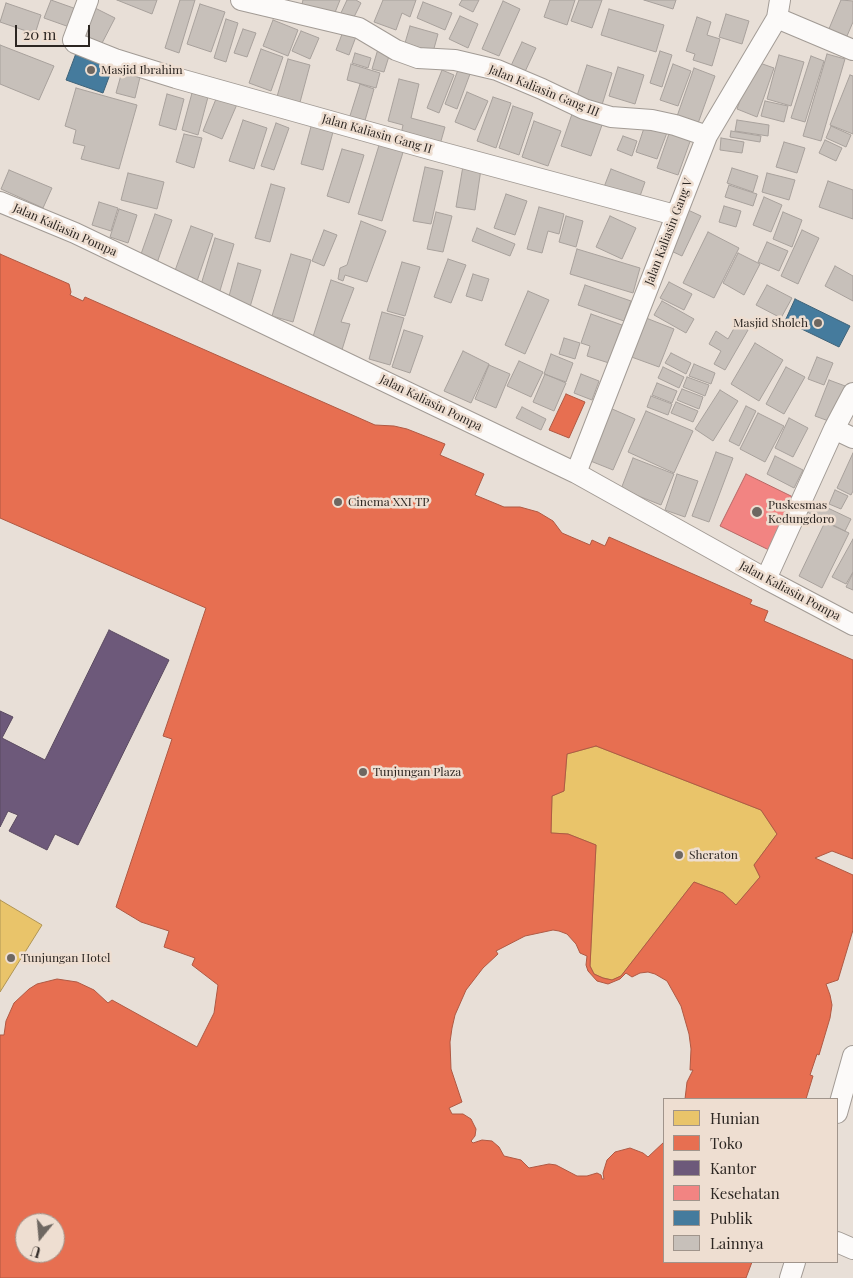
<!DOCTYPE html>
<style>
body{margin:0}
#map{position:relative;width:853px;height:1278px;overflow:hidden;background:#e8dfd7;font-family:"Playfair Display",serif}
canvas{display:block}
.legend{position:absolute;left:663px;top:1098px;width:175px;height:165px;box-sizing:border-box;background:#eeded1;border:1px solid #a0948b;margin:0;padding:6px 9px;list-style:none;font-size:15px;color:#2c2622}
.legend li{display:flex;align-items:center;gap:10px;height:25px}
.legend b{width:25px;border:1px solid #a0948b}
.north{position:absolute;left:15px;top:1213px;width:50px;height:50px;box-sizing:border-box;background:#eeded1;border:1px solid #a0948b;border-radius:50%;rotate:197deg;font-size:14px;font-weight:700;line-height:20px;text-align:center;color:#2c2622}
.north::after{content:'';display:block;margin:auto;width:18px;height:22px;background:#6e6761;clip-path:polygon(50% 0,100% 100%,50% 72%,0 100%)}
.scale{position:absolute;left:15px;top:25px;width:75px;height:22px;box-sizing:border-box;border:2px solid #2c2622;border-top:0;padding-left:6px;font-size:15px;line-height:18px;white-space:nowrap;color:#2c2622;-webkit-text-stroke:4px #eeded1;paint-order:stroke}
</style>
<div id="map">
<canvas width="853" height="1278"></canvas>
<ul class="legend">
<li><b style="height:14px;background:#e9c46a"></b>Hunian</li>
<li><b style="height:14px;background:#e76f51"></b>Toko</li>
<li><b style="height:14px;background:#6d597a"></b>Kantor</li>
<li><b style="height:14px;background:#f28482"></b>Kesehatan</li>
<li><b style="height:14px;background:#457b9d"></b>Publik</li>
<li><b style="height:14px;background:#c7c0ba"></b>Lainnya</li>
</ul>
<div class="north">U</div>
<div class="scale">20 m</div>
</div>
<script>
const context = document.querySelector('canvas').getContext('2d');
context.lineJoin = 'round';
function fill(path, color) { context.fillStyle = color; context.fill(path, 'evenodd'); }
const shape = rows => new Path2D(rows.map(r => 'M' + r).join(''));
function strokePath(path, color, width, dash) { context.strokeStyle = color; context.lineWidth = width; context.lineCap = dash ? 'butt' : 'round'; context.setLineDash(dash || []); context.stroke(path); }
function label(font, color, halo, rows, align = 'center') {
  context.font = font + ' "Playfair Display",serif'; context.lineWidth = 5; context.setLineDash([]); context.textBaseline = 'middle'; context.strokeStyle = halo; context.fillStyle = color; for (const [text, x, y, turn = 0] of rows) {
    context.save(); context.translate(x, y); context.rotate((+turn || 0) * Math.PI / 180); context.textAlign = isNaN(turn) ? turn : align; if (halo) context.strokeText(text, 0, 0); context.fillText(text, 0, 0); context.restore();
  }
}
const homes = shape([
 [596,746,761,810,777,834,754,865,760,877,736,905,723,893,694,882,621,976,612,980,603,978,594,974,590,966,596,845,568,834,551,833,552,796,564,791,567,754,596,746],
 [0,900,42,925,0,992,0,900]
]);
fill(homes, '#e9c46a');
strokePath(homes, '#b09554', 1);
const shops = shape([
 [0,254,69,284,71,292,70,295,83,301,85,297,375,425,394,426,407,429,445,444,440,455,484,474,475,495,504,507,520,507,538,512,553,521,562,533,590,545,592,540,605,546,609,537,752,600,750,604,768,611,764,621,853,660,853,859,832,851,815,858,853,875,853,930,838,980,826,984,830,995,832,1005,830,1018,819,1055,817,1054,810,1075,813,1076,806,1099,685,1099,687,1082,693,1070,690,1070,691,1049,689,1034,681,1006,667,981,655,974,648,972,640,973,632,977,626,973,620,979,608,984,597,981,588,971,586,965,587,956,580,953,576,944,567,934,559,931,553,930,525,936,496,951,498,954,483,968,466,990,455,1015,452,1028,450,1042,451,1069,462,1102,449,1108,452,1114,463,1114,471,1119,476,1129,475,1136,471,1141,473,1143,482,1140,492,1141,499,1147,504,1156,521,1160,529,1168,549,1164,556,1165,577,1176,587,1176,597,1173,601,1175,602,1179,604,1179,603,1173,607,1160,615,1152,630,1148,643,1153,648,1157,664,1142,664,1262,752,1262,746,1278,0,1278,0,1035,4,1035,6,1021,14,1003,29,989,37,984,57,979,77,982,94,990,108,1003,112,1000,197,1047,214,1013,218,985,192,965,195,958,164,947,169,931,141,922,116,907,172,739,163,736,206,608,0,518,0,254],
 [596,746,761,810,777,834,754,865,760,877,736,905,723,893,694,882,621,976,612,980,603,978,594,974,590,966,596,845,568,834,551,833,552,796,564,791,567,754,596,746],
 [25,1223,55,1223,55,1253,25,1253,25,1223],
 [566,394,585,402,569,438,549,430,566,394]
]);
fill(shops, '#e76f51');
strokePath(shops, '#af5943', 1);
const offices = shape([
 [109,630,169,660,78,845,55,834,47,850,9,831,18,815,8,811,0,827,0,711,13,717,2,738,45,760,109,630]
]);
fill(offices, '#6d597a');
strokePath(offices, '#5a4a60', 1);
const health = shape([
 [746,474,795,498,769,550,720,526,746,474]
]);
fill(health, '#f28482');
strokePath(health, '#b76865', 1);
const public = shape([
 [78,48,115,61,103,93,66,80,78,48],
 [795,299,850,326,839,347,785,321,795,299]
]);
fill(public, '#457b9d');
strokePath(public, '#3e6278', 1);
const building = shape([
 [51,0,82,11,75,29,44,18,51,0],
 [117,0,157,0,152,14,117,0],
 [180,0,195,0,179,53,165,48,180,0],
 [303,0,340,0,334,15,302,4,303,0],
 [347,0,356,0,361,3,352,21,340,15,347,0],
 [383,0,416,0,410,17,402,13,396,30,374,22,383,0],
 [462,0,479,0,473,12,459,5,462,0],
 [550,0,575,0,567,25,544,17,550,0],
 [579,0,602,0,592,28,571,21,579,0],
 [644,0,676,0,673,9,644,0],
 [841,0,853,1,853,22,844,43,826,36,841,0],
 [503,1,520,9,499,56,482,49,503,1],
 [423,2,452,13,445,30,417,18,423,2],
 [6,3,41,15,35,34,0,22,6,3],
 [200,4,225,12,211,52,187,44,200,4],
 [93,7,115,18,100,47,78,37,93,7],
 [609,9,664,25,656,52,601,35,609,9],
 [726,14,749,21,742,44,719,37,726,14],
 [460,16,478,24,468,48,449,39,460,16],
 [697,17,711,22,707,35,720,39,712,66,693,60,695,54,686,51,697,17],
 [226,19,238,23,226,62,214,58,226,19],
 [273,20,298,30,288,56,263,46,273,20],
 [410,26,438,34,433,52,405,43,410,26],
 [243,29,256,33,247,57,234,53,243,29],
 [344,29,357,34,349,55,336,50,344,29],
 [301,31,319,38,310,59,292,51,301,31],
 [522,42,536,48,523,76,509,70,522,42],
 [0,45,54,66,39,100,0,84,0,45],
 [261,49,283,57,271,91,249,83,261,49],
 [378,49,390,53,384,72,372,69,378,49],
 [660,51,672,55,662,87,650,83,660,51],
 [355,53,371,58,368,68,352,63,355,53],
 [827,54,845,59,821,141,803,136,827,54],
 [779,55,804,62,791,106,767,99,779,55],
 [811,56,824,61,805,122,791,118,811,56],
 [288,59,310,65,299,106,276,100,288,59],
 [754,61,774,68,757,117,737,109,754,61],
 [351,64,380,73,376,88,347,80,351,64],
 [673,64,691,71,678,106,660,100,673,64],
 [587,65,612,73,601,108,576,99,587,65],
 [618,67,644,75,635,104,609,96,618,67],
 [123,68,141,73,135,98,116,93,123,68],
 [694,68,715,76,696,129,675,122,694,68],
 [442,70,454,75,439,113,427,108,442,70],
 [458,70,470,74,457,109,445,104,458,70],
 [850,75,853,76,853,134,830,125,850,75],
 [399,79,419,84,411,118,445,127,439,148,400,139,403,125,388,121,399,79],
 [360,84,374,89,364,124,349,119,360,84],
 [76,88,137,105,119,169,81,159,85,146,73,143,76,130,65,126,76,88],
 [467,92,488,101,475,130,455,122,467,92],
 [192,93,208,97,198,135,182,130,192,93],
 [167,94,184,99,176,130,159,125,167,94],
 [218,94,238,102,222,139,203,131,218,94],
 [493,97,511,103,496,148,477,141,493,97],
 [765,101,788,106,784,122,761,116,765,101],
 [513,106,533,113,519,155,499,148,513,106],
 [572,114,602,125,591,156,561,146,572,114],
 [243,120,267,128,254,169,229,161,243,120],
 [737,120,769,125,768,136,735,131,737,120],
 [534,121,561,131,548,166,522,157,534,121],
 [646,122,668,130,657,159,636,152,646,122],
 [276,123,289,128,274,170,261,166,276,123],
 [312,123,334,128,323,170,301,164,312,123],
 [831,126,851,135,846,147,826,138,831,126],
 [671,128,692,136,678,175,657,168,671,128],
 [731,131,761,136,760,142,730,137,731,131],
 [184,134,202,138,194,168,176,162,184,134],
 [623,136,637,141,632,156,617,150,623,136],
 [721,138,744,142,742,153,720,150,721,138],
 [825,140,842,148,836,161,819,153,825,140],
 [380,142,404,149,382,221,358,214,380,142],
 [784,142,805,148,797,173,776,167,784,142],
 [342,149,364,155,349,203,327,196,342,149],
 [463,166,481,169,475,210,456,207,463,166],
 [425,167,443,171,431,224,413,221,425,167],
 [732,168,758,176,753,192,727,183,732,168],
 [611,169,645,182,639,199,604,187,611,169],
 [9,170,52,188,43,208,1,189,9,170],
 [128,173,164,182,157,209,121,200,128,173],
 [767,173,795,180,789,200,762,192,767,173],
 [828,181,853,190,853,219,819,207,828,181],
 [271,184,285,188,270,242,255,238,271,184],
 [729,185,757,194,753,206,725,197,729,185],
 [506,194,527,201,515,235,494,228,506,194],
 [764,197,782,205,771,232,753,225,764,197],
 [99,202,118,208,111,231,92,225,99,202],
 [724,206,741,211,736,227,719,222,724,206],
 [539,207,564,214,559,234,548,231,542,253,527,249,539,207],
 [119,209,137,215,128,243,110,237,119,209],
 [688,210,701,216,682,256,669,250,688,210],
 [436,212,452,216,443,252,427,249,436,212],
 [783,212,802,220,792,247,773,239,783,212],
 [155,214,172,220,157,263,140,257,155,214],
 [566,216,583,221,576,247,559,242,566,216],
 [610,216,636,228,622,259,596,247,610,216],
 [361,221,386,231,367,282,345,275,343,281,338,279,340,268,347,265,361,221],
 [191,226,213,234,195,287,172,279,191,226],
 [477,228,515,244,510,256,472,241,477,228],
 [324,230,337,235,324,266,312,261,324,230],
 [802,230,819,238,798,284,781,276,802,230],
 [708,232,739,248,714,298,683,283,708,232],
 [215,238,234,244,219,294,200,288,215,238],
 [767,242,788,251,779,271,758,262,767,242],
 [577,249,640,268,633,293,570,274,577,249],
 [738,253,760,264,744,295,723,283,738,253],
 [291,254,311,260,293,322,272,316,291,254],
 [448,259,466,265,451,303,434,297,448,259],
 [402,262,420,267,405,316,387,311,402,262],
 [238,263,261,270,250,307,228,300,238,263],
 [835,266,853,276,853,301,825,286,835,266],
 [473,274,489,279,482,301,466,296,473,274],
 [331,280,354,288,341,322,350,324,341,353,311,343,331,280],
 [669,282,692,294,684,310,660,298,669,282],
 [585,285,631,301,624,321,578,305,585,285],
 [767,285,792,298,781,318,756,305,767,285],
 [528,291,549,300,525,354,505,345,528,291],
 [662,301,694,319,686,333,654,315,662,301],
 [382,312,404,318,390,365,369,359,382,312],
 [591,314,622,325,609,363,587,356,590,346,581,343,591,314],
 [641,316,674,329,659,367,626,355,641,316],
 [737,323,748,330,725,370,714,364,721,351,709,344,716,331,728,339,737,323],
 [404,330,423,336,410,373,392,367,404,330],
 [564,338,580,343,575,359,559,354,564,338],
 [755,343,783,360,759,401,731,384,755,343],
 [463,351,489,364,471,403,444,391,463,351],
 [671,353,691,363,686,374,665,363,671,353],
 [551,354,573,363,566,382,544,374,551,354],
 [817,357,833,363,824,385,808,379,817,357],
 [519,361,543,372,531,397,507,386,519,361],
 [694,364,715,373,711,384,689,376,694,364],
 [489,365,510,374,496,408,475,399,489,365],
 [663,367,684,377,679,388,658,378,663,367],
 [786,367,805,377,784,414,766,404,786,367],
 [545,374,566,383,554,411,533,402,545,374],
 [581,374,599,381,592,400,574,393,581,374],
 [687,377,709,385,705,396,683,387,687,377],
 [829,380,848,387,834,423,815,416,829,380],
 [657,383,677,391,672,403,652,395,657,383],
 [682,389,703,397,699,409,677,400,682,389],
 [720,390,738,401,713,441,695,429,720,390],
 [651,396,672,404,668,415,647,407,651,396],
 [676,402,698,411,693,422,671,413,676,402],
 [746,406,756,411,739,446,729,441,746,406],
 [522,407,546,419,541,430,516,418,522,407],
 [610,408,635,419,613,470,588,460,610,408],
 [646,411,693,431,674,473,628,452,646,411],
 [758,413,784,426,765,462,740,449,758,413],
 [789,418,808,428,793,457,775,448,789,418],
 [716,452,733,458,709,522,692,516,716,452],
 [853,453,853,491,851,495,837,488,853,453],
 [775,456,803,470,794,488,767,474,775,456],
 [633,458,674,474,661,505,621,489,633,458],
 [677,474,698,481,685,517,665,510,677,474],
 [835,490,848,496,841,509,829,504,835,490],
 [813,501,851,519,845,531,807,512,813,501],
 [825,522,849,533,822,588,799,576,825,522],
 [853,539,853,572,846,584,832,577,853,539],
 [853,573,853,590,846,587,853,573]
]);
fill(building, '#c7c0ba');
strokePath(building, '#a8a19c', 1);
const minor = shape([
 [88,0,73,40,75,43,115,59,176,78,433,150,675,215],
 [241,0,359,28,396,50,418,58,455,60,497,70,542,89,584,109,611,117,652,120,675,125,707,136],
 [777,18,853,50],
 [0,202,75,233,576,473,766,579,853,625],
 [834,429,853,438],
 [576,473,707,136,777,18,780,0],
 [766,579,834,429,853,393],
 [837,1113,853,1056],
 [837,1242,853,1249],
 [790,1278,795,1262]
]);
strokePath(minor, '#a29b95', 22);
strokePath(minor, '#fcfaf9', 20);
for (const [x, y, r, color] of [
 [91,70,5,"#6e6761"],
 [818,323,5,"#6e6761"],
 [338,502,5,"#6e6761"],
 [757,512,6,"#6e6761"],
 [363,772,5,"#6e6761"],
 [679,855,5,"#6e6761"],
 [11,958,5,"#6e6761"]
]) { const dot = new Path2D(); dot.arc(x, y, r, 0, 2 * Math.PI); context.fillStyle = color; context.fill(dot); strokePath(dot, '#eeded1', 2); }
label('12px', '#2c2622', '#eeded1', [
 ["Masjid Ibrahim",101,70],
 ["Masjid Sholeh",808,323,"right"],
 ["Cinema XXI TP",348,502],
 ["Puskesmas",768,505],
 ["Kedungdoro",768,519],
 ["Tunjungan Plaza",373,772],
 ["Sheraton",689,855],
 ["Tunjungan Hotel",21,958]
], 'left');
label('12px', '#2c2622', '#eeded1', [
 ["Jalan Kaliasin Gang III",544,91,22],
 ["Jalan Kaliasin Gang II",377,134,16],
 ["Jalan Kaliasin Pompa",65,230,24],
 ["Jalan Kaliasin Gang V",669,232,-69],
 ["Jalan Kaliasin Pompa",431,403,26],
 ["Jalan Kaliasin Pompa",790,591,28]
]);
</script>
